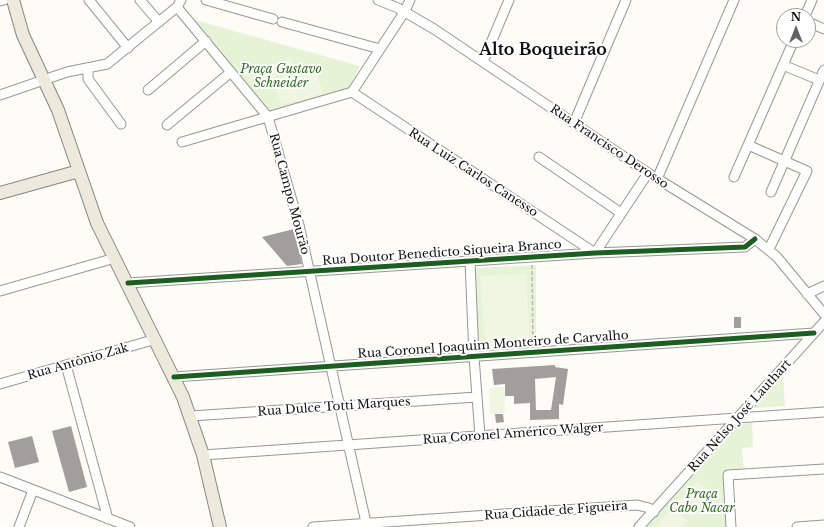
<!DOCTYPE html>
<meta charset="utf-8">
<style>
body{margin:0}
#map{position:relative;width:824px;height:527px;overflow:hidden;background:#fdfcf7;font-family:"Libre Baskerville",serif}
canvas{display:block}
.north{position:absolute;left:776px;top:8px;width:40px;height:40px;box-sizing:border-box;background:#fff;border:1px solid #a0a0a0;border-radius:50%;rotate:0deg;font-size:11px;font-weight:700;line-height:16px;text-align:center;color:#111}
.north::after{content:'';display:block;margin:auto;width:14px;height:18px;background:#646362;clip-path:polygon(50% 0,100% 100%,50% 72%,0 100%)}
</style>
<div id="map">
<canvas width="824" height="527"></canvas>
<div class="north">N</div>
</div>
<script>
const context = document.querySelector('canvas').getContext('2d');
context.lineJoin = 'round';
function fill(path, color) { context.fillStyle = color; context.fill(path, 'evenodd'); }
const shape = rows => new Path2D(rows.map(r => 'M' + r).join(''));
function strokePath(path, color, width, dash) { context.strokeStyle = color; context.lineWidth = width; context.lineCap = dash ? 'butt' : 'round'; context.setLineDash(dash || []); context.stroke(path); }
function label(font, color, halo, rows, align = 'center') {
  context.font = font + ' "Libre Baskerville",serif'; context.lineWidth = 4; context.setLineDash([]); context.textBaseline = 'middle'; context.strokeStyle = halo; context.fillStyle = color; for (const [text, x, y, turn = 0] of rows) {
    context.save(); context.translate(x, y); context.rotate((+turn || 0) * Math.PI / 180); context.textAlign = isNaN(turn) ? turn : align; if (halo) context.strokeText(text, 0, 0); context.fillText(text, 0, 0); context.restore();
  }
}
fill(shape([
 [195,20,360,66,348,89,270,111],
 [536,265,536,350,479,353,475,268],
 [783,374,785,406,752,408],
 [752,423,753,447,742,448,744,472,725,473,727,527,646,527,740,424]
]), '#e7f3d7');
fill(shape([
 [291,59,295,70,272,77,269,66],
 [315,68,323,93,281,105,273,80],
 [526,274,530,343,485,346,480,276],
 [504,387,505,413,490,414,489,388],
 [698,481,713,494,692,517,677,503],
 [673,507,688,521,683,527,655,527]
]), '#f0f6e1');
fill(shape([
 [294,229,302,264,287,266,262,237],
 [734,317,741,317,741,328,734,328],
 [555,365,555,367,568,369,563,405,559,404,559,419,530,420,530,403,514,404,514,396,505,396,505,384,494,385,492,369],
 [556,377,551,410,536,410,535,379],
 [495,414,503,414,504,422,496,423],
 [71,426,87,487,69,492,52,431],
 [32,436,39,462,15,468,8,442]
]), '#a19f9c');
const minor = shape([
 [89,0,128,48],
 [140,0,159,22],
 [206,0,273,19],
 [378,0,398,8,434,29,648,173,755,239,777,257,824,314],
 [0,1,4,0],
 [177,7,268,117,299,225,367,527],
 [805,16,812,0],
 [282,22,380,49],
 [808,22,824,29],
 [483,62,509,0],
 [783,65,819,80],
 [88,69,88,79,121,124],
 [148,90,206,41],
 [352,92,595,253,648,173],
 [0,95,67,72,107,64,177,7,181,0],
 [574,123,626,0],
 [167,125,231,72],
 [182,142,352,92,405,11,410,0],
 [748,145,807,171,769,249],
 [539,157,621,213],
 [734,177,794,40],
 [657,179,734,0],
 [771,192,824,70],
 [470,261,474,357,480,436],
 [128,283,595,253,745,247,755,239],
 [0,291,115,258],
 [807,294,824,286],
 [66,365,108,519],
 [174,377,814,333],
 [0,384,156,339],
 [191,416,477,397],
 [203,455,824,412],
 [0,477,130,527],
 [19,527,33,490],
 [313,527,637,505,649,508,654,512],
 [639,527,824,322],
 [731,527,728,475,824,469],
 [797,527,824,525]
]);
const major = shape([
 [13,0,23,35,58,110,97,223,183,397,203,455,220,527],
 [0,193,79,171]
]);
strokePath(minor, '#979795', 11);
strokePath(major, '#858482', 14);
strokePath(shape([
 [532,265,533,345]
]), '#b9b9b8', 1.5, [4, 2]);
strokePath(minor, '#fffffe', 9);
strokePath(major, '#ede9dc', 12);
strokePath(shape([
 [128,283,595,253,745,247,755,239],
 [174,377,814,333]
]), '#1b5e20', 5);
label('italic 12px', '#2f6b1f', '#fff', [
 ["Praça Gustavo",281,70],
 ["Schneider",281,84],
 ["Praça",702,495],
 ["Cabo Nacar",702,509]
]);
label('12px', '#111', '#fff', [
 ["Rua Francisco Derosso",609,147,34],
 ["Rua Luiz Carlos Canesso",473,173,33],
 ["Rua Campo Mourão",289,194,75],
 ["Rua Doutor Benedicto Siqueira Branco",442,253,-4],
 ["Rua Coronel Joaquim Monteiro de Carvalho",493,345,-4],
 ["Rua Antônio Zak",78,362,-16],
 ["Rua Dulce Totti Marques",334,407,-4],
 ["Rua Nelso José Lauthart",740,416,-48],
 ["Rua Coronel Américo Walger",513,434,-4],
 ["Rua Cidade de Figueira",556,511,-4]
]);
label('bold 16px', '#111', '#fff', [
 ["Alto Boqueirão",543,50]
]);
</script>
